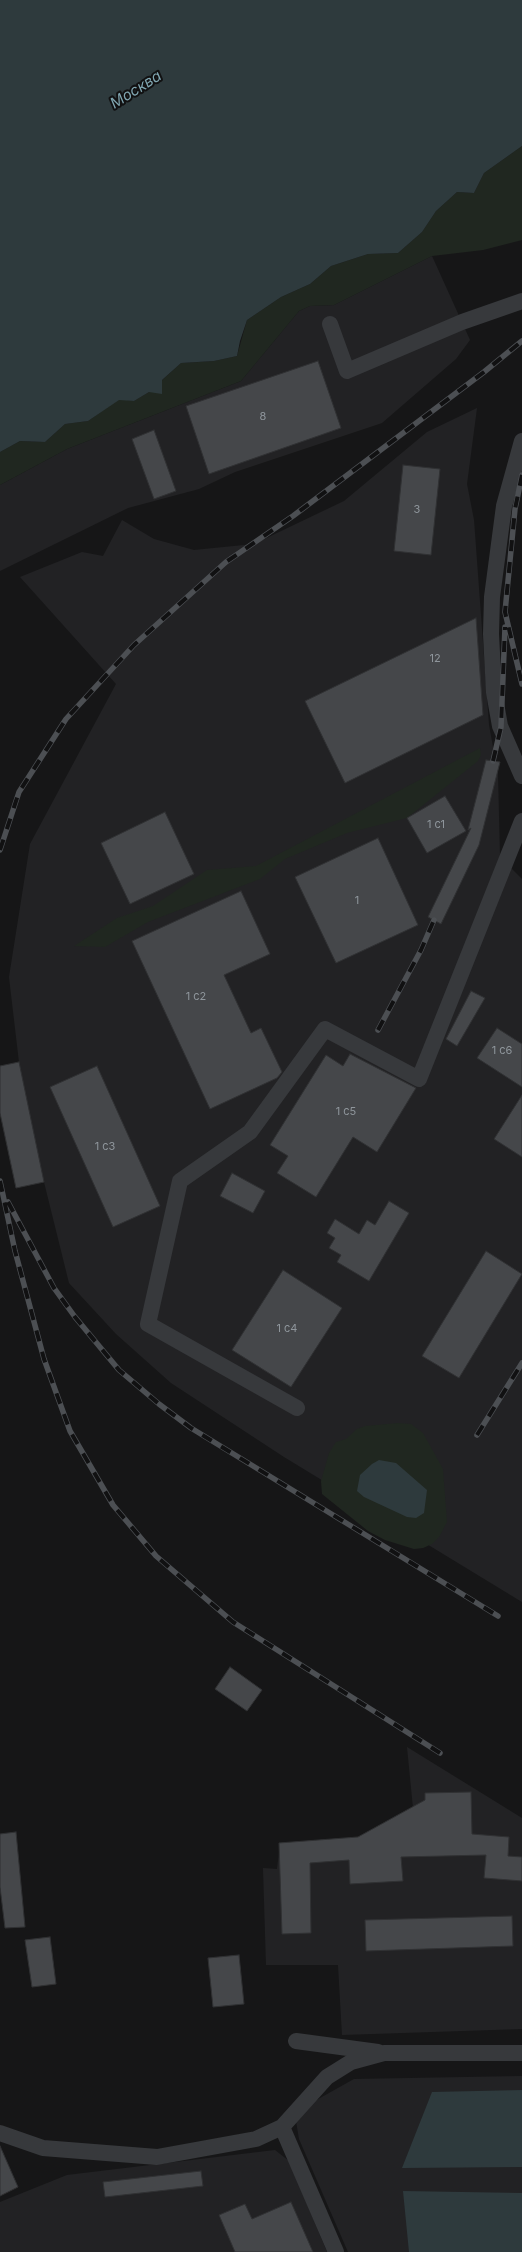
<!DOCTYPE html>
<meta charset="utf-8">
<style>
body{margin:0}
canvas{display:block;background:#161617}
</style>
<canvas width="522" height="2252"></canvas>
<script>
const context = document.querySelector('canvas').getContext('2d');
context.lineJoin = 'round';
function fill(path, color) { context.fillStyle = color; context.fill(path, 'evenodd'); }
const shape = rows => new Path2D(rows.map(r => 'M' + r).join(''));
function strokePath(path, color, width, dash) { context.strokeStyle = color; context.lineWidth = width; context.lineCap = dash ? 'butt' : 'round'; context.setLineDash(dash || []); context.stroke(path); }
function label(font, color, halo, rows, align = 'center') {
  context.font = font + ' Inter,sans-serif'; context.lineWidth = 4; context.setLineDash([]); context.textBaseline = 'middle'; context.strokeStyle = halo; context.fillStyle = color; for (const [text, x, y, turn = 0] of rows) {
    context.save(); context.translate(x, y); context.rotate((+turn || 0) * Math.PI / 180); context.textAlign = isNaN(turn) ? turn : align; if (halo) context.strokeText(text, 0, 0); context.fillText(text, 0, 0); context.restore();
  }
}
fill(shape([
 [432,256,470,340,456,359,382,423,235,472,199,489,128,508,0,571,0,485,67,449,241,381,299,311,310,306,334,305],
 [477,408,467,484,474,520,489,725,498,775,500,857,522,879,522,1602,284,1457,171,1383,116,1334,69,1283,44,1182,19,1062,9,977,30,844,116,684,20,577,82,552,103,556,122,520,154,539,194,550,254,544,344,501,427,432],
 [407,1747,522,1818,522,2029,342,2035,338,1965,266,1965,263,1868,277,1869,280,1843,358,1837,413,1808],
 [522,2076,522,2252,348,2252,299,2139,296,2121,304,2107,354,2079],
 [275,2150,289,2161,327,2252,0,2252,0,2202,67,2175]
]), '#222224');
fill(shape([
 [522,146,522,240,483,250,432,256,334,305,310,306,299,311,241,381,67,449,0,485,0,452,20,441,45,442,65,424,88,421,119,399,134,401,149,392,181,363,214,361,237,356,247,320,281,297,310,284,331,266,368,254,398,253,422,232,436,211,457,192,474,193,484,173],
 [480,748,481,755,478,761,407,818,347,833,285,859,260,879,148,922,105,947,74,946,117,918,153,906,207,870,256,866],
 [398,1423,411,1424,423,1433,443,1469,447,1522,439,1537,432,1544,423,1548,414,1549,385,1540,368,1531,322,1494,321,1481,329,1453,336,1442,346,1439,357,1429,365,1426]
]), '#202720');
fill(shape([
 [0,0,522,0,522,146,484,173,474,193,457,192,436,211,422,232,398,253,368,254,331,266,310,284,281,297,247,320,240,341,237,356,214,361,181,363,162,380,162,394,149,392,134,401,119,400,88,421,65,424,45,442,20,441,0,452],
 [379,1460,396,1463,427,1490,424,1513,416,1518,407,1517,364,1497,357,1491,360,1475,372,1464],
 [522,2090,522,2167,402,2168,432,2092],
 [403,2191,522,2193,522,2252,409,2252]
]), '#2e3a3d');
const building = shape([
 [318,361,341,428,209,474,186,406,318,361],
 [154,430,176,491,154,499,132,439,154,430],
 [403,465,440,469,431,555,394,551,403,465],
 [476,618,483,715,345,783,305,701,476,618],
 [486,760,500,762,479,845,441,924,428,917,471,828,468,830,486,760],
 [445,796,466,831,427,853,407,818,445,796],
 [165,812,194,874,130,904,101,843,165,812],
 [378,838,418,925,336,963,295,877,378,838],
 [241,891,270,954,224,975,251,1033,261,1028,282,1072,277,1078,210,1109,132,941,241,891],
 [471,991,485,998,457,1046,446,1039,471,991],
 [497,1028,522,1044,522,1087,477,1058,497,1028],
 [350,1054,416,1088,377,1152,353,1137,316,1197,277,1173,288,1156,270,1145,326,1055,343,1066,350,1054],
 [19,1062,44,1182,16,1188,0,1113,0,1066,19,1062],
 [97,1066,160,1206,113,1227,50,1087,97,1066],
 [522,1095,522,1157,494,1139,522,1095],
 [232,1173,265,1191,253,1213,220,1196,232,1173],
 [389,1201,409,1213,369,1281,337,1262,341,1255,329,1248,335,1238,327,1233,335,1219,359,1234,367,1220,375,1225,389,1201],
 [486,1251,522,1274,459,1378,422,1356,486,1251],
 [283,1270,342,1308,291,1387,232,1350,283,1270],
 [230,1667,262,1690,247,1711,215,1689,230,1667],
 [471,1792,472,1834,509,1837,508,1856,522,1857,522,1881,484,1878,486,1855,401,1857,403,1881,350,1884,349,1860,310,1863,311,1933,282,1934,279,1843,358,1837,425,1800,425,1793,471,1792],
 [16,1832,25,1927,5,1928,0,1887,0,1834,16,1832],
 [512,1916,513,1946,366,1951,365,1920,512,1916],
 [50,1937,56,1984,32,1987,25,1940,50,1937],
 [239,1955,244,2004,213,2007,208,1958,239,1955],
 [0,2146,18,2187,0,2196,0,2146],
 [201,2171,203,2186,105,2197,103,2182,201,2171],
 [291,2202,313,2252,235,2252,219,2215,245,2204,252,2219,291,2202]
]);
fill(building, '#45474a');
strokePath(building, '#303133', 1);
strokePath(shape([
 [330,324,347,371,462,322,522,301],
 [522,441,504,506,492,597,491,634,494,692,500,726,522,776],
 [297,1408,148,1324,180,1181,250,1132,325,1029,419,1079,522,821],
 [296,2041,378,2052],
 [0,2133,43,2148,157,2157,256,2139,282,2127],
 [336,2252,282,2127,327,2077,351,2062,384,2053,522,2053]
]), '#37393c', 16);
const rail = shape([
 [522,475,515,509,505,612,522,684],
 [493,761,501,727,505,627],
 [0,850,19,792,66,719,134,645,226,562,293,516,484,372,522,341],
 [378,1030,421,950,434,920],
 [0,1181,15,1251,44,1359,70,1431,113,1505,156,1556,233,1622,440,1753],
 [8,1202,54,1288,75,1317,119,1370,159,1404,191,1428,498,1616],
 [477,1435,522,1363]
]);
strokePath(rail, '#4c4f53', 5.5);
strokePath(rail, '#111112', 4, [11]);
label('11px', '#8f969c', null, [
 ["8",263,417],
 ["3",417,510],
 ["12",435,659],
 ["1 с1",436,825],
 ["1",357,901],
 ["1 с2",196,997],
 ["1 с6",502,1051],
 ["1 с5",346,1112],
 ["1 с3",105,1147],
 ["1 с4",287,1329]
]);
label('italic 15px', '#80a6b1', '#111112', [
 ["Москва",136,90,-32]
]);
</script>
